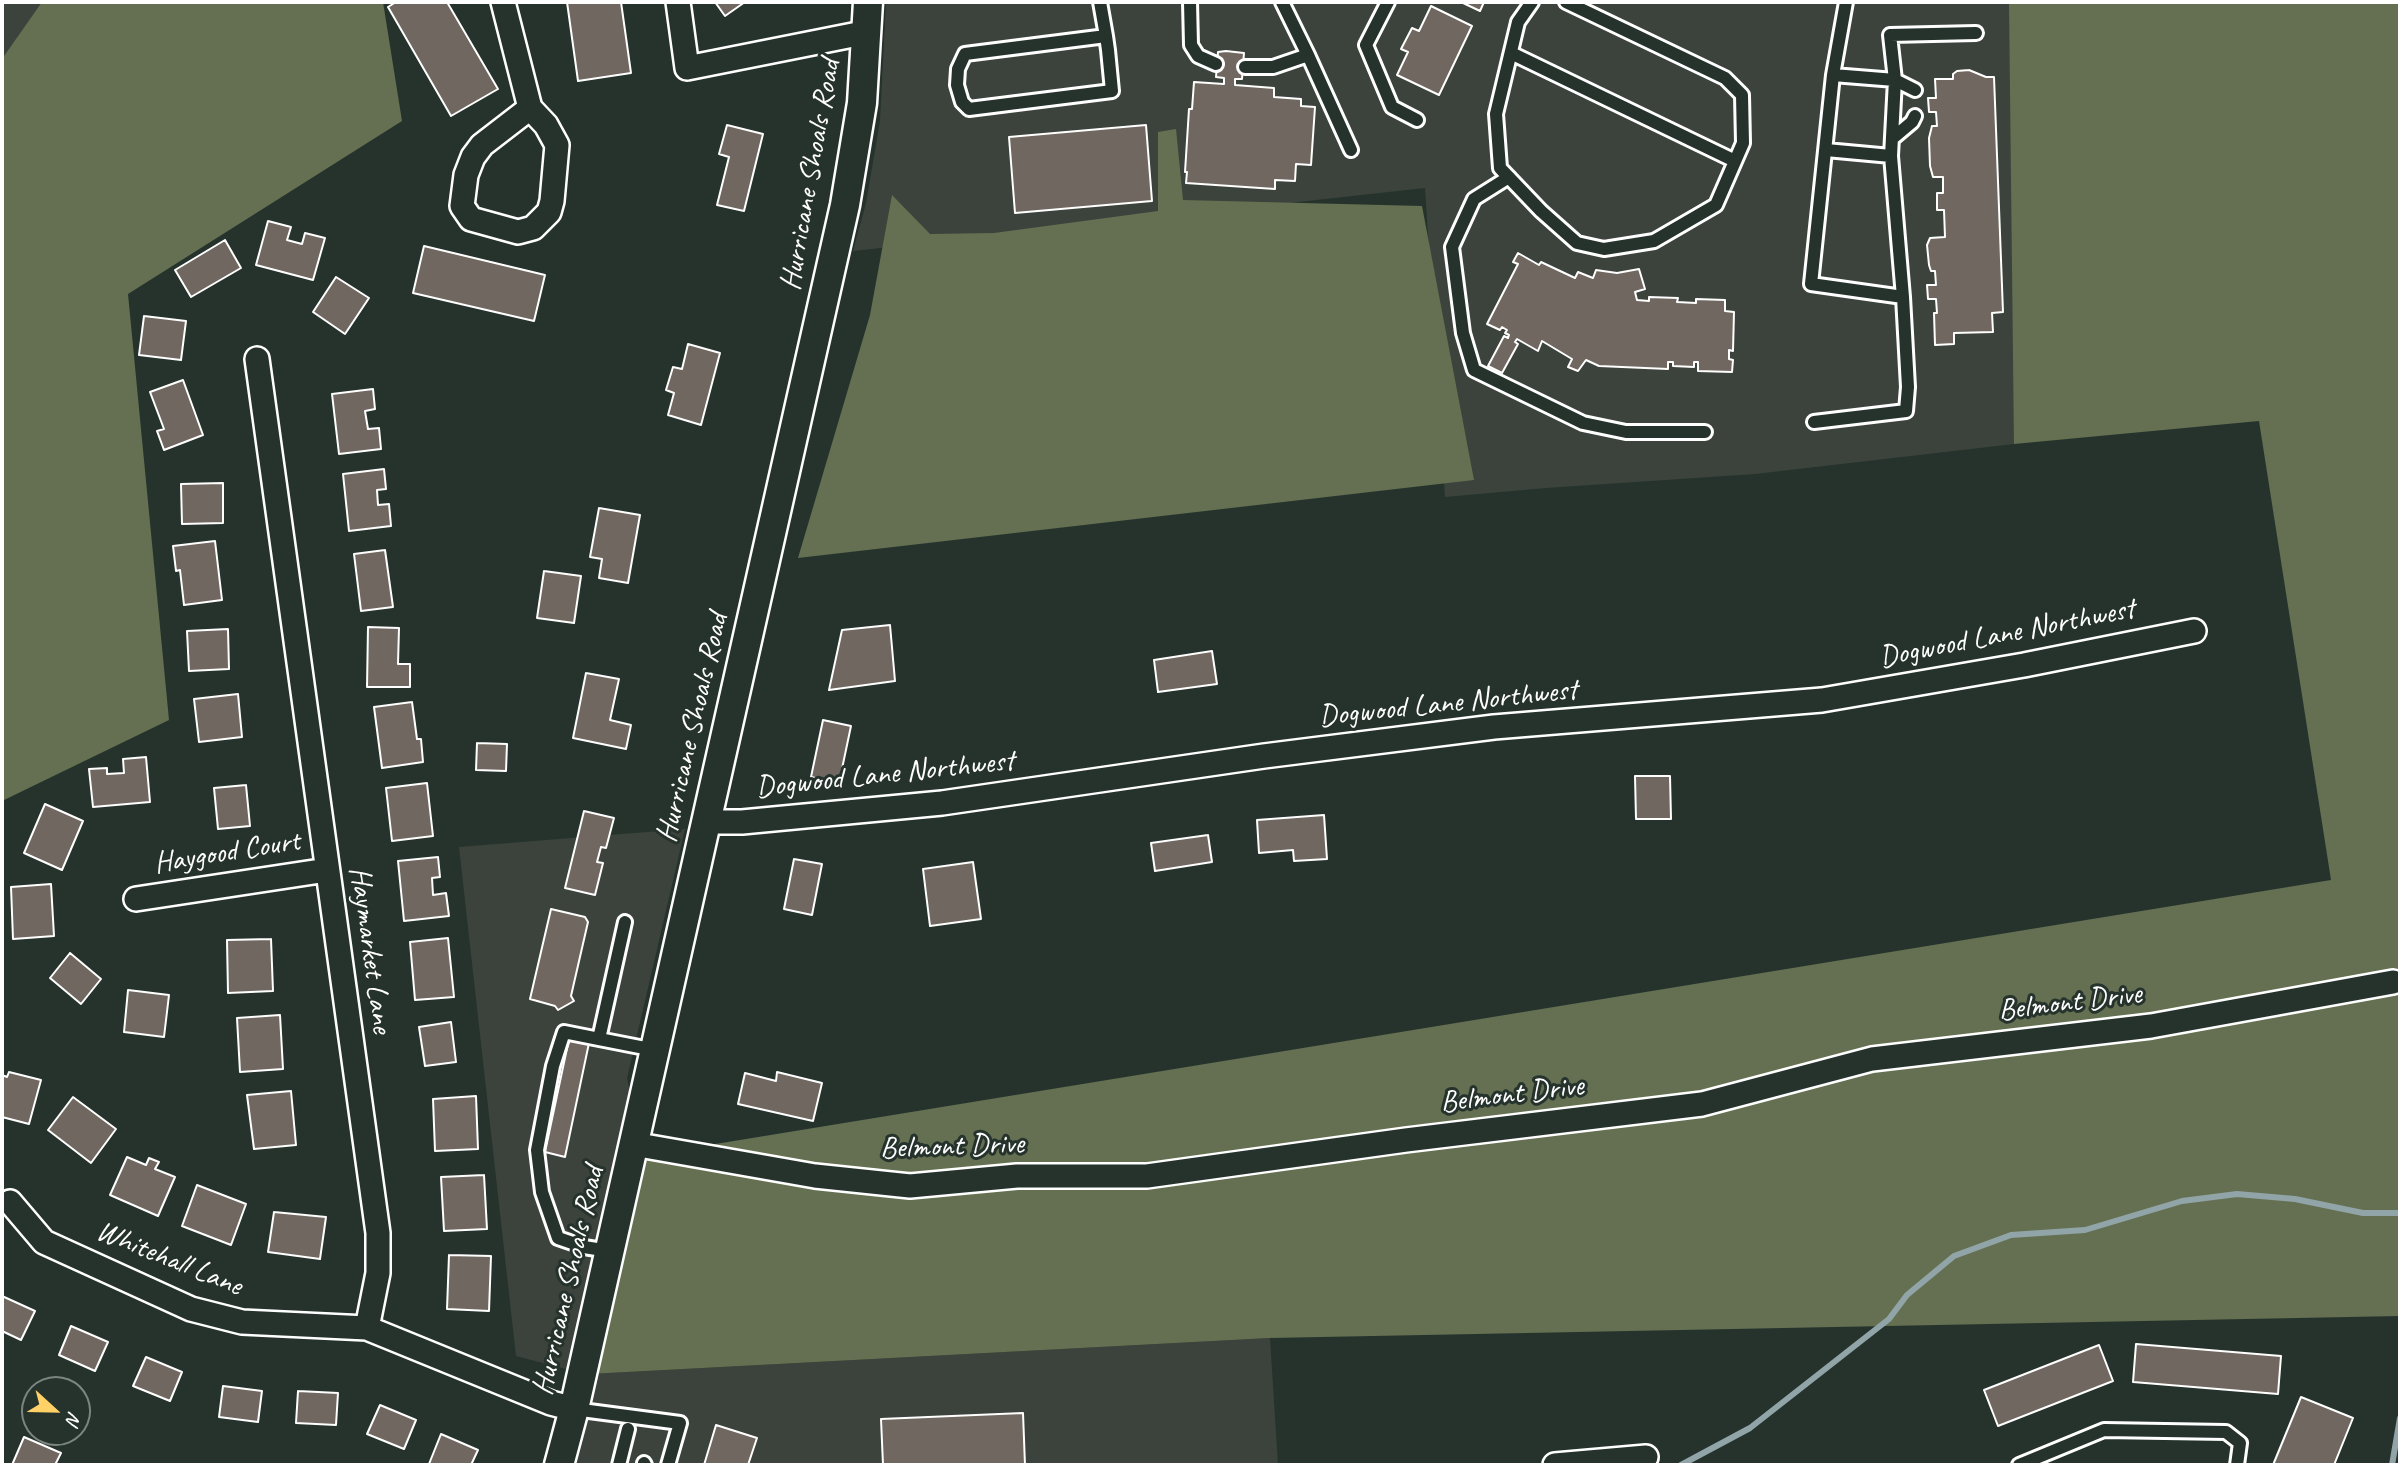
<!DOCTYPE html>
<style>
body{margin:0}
#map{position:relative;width:2402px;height:1467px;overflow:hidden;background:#26332d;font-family:Caveat,sans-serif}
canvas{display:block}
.frame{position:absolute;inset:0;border:4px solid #fff;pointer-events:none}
.north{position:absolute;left:21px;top:1376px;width:70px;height:70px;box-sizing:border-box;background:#26332d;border:2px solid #7d8581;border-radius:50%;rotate:112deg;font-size:19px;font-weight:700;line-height:28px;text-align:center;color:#fff}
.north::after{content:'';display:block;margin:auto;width:24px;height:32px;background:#ffd166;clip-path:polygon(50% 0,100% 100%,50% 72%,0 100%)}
</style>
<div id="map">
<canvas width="2402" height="1467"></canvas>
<div class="frame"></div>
<div class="north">N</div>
</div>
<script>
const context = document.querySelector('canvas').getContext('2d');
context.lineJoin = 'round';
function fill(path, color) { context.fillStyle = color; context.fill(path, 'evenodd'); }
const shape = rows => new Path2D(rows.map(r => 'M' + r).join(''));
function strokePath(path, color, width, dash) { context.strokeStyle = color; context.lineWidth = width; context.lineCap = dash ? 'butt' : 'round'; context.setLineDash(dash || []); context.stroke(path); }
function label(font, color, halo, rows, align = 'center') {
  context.font = font + ' Caveat,sans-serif'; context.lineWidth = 6; context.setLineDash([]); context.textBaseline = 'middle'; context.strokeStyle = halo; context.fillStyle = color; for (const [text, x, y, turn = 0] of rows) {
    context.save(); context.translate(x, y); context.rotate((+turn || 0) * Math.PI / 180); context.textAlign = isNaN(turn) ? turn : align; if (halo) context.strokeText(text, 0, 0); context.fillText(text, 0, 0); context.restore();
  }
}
fill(shape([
 [2,2,68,2,2,99],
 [886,2,2015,2,2014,444,1755,474,1546,488,1445,497,1425,188,853,251,866,203,880,121],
 [685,829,627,1078,643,1155,589,1374,1270,1338,1278,1465,559,1465,589,1375,516,1356,459,847]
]), '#3c433c');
fill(shape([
 [42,2,383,2,402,121,128,294,169,720,2,801,2,59],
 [2009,2,2400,2,2400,1316,1270,1338,589,1374,642,1156,2331,880,2259,421,2014,444],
 [1176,129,1183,200,1422,206,1474,480,798,558,870,315,892,195,930,234,994,233,1158,211,1158,132]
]), '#647051');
strokePath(shape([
 [1681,1465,1750,1428,1889,1319,1907,1295,1954,1256,2011,1235,2085,1230,2182,1201,2237,1194,2295,1199,2363,1213,2400,1213],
 [2392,1465,2400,1418]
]), '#91a4a7', 6);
const building = shape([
 [396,2,447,2,498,89,451,116,388,7,396,2],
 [567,2,621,2,631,73,578,81,567,2],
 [715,2,745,2,725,16,715,2],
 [1461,2,1484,2,1480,11,1461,2],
 [1431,6,1472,26,1439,95,1397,75,1408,52,1401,49,1412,28,1419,31,1431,6],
 [1226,51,1244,53,1242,79,1235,79,1235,85,1274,88,1274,97,1301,99,1301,106,1315,107,1311,165,1296,164,1295,181,1275,180,1275,189,1186,183,1187,172,1185,172,1189,109,1192,109,1194,82,1224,84,1224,78,1216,77,1218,52,1226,51],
 [1969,70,1986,77,1994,77,2003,312,1992,313,1993,332,1954,333,1954,344,1935,345,1934,313,1937,313,1936,299,1928,299,1927,285,1936,285,1935,271,1931,271,1929,265,1927,245,1930,238,1945,237,1944,210,1937,210,1937,193,1943,193,1943,177,1933,177,1930,166,1929,138,1932,126,1937,126,1936,112,1929,112,1928,98,1936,98,1935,79,1953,79,1953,74,1957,71,1969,70],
 [727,125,763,134,744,211,717,205,729,157,719,154,727,125],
 [1146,125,1152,201,1015,213,1009,137,1146,125],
 [268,221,291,227,287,240,302,244,305,233,325,238,313,280,256,265,268,221],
 [225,240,241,268,191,297,175,270,225,240],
 [424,246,545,275,534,321,413,293,424,246],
 [1518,253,1539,265,1541,262,1575,278,1578,272,1593,278,1596,270,1617,273,1639,269,1645,289,1635,292,1637,300,1649,301,1649,297,1678,298,1677,302,1696,303,1696,299,1725,300,1725,311,1734,312,1733,351,1729,350,1729,359,1733,360,1732,372,1698,371,1698,362,1694,362,1694,367,1673,366,1673,362,1668,362,1668,369,1599,366,1586,360,1578,371,1568,367,1572,359,1542,341,1538,351,1517,339,1515,342,1518,344,1502,373,1488,366,1504,336,1508,338,1509,335,1505,333,1507,330,1502,327,1500,330,1487,324,1518,264,1513,262,1518,253],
 [336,277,369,298,345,334,313,312,336,277],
 [144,316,186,321,181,360,139,355,144,316],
 [688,344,720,353,701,425,668,415,674,393,666,390,673,367,682,369,688,344],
 [183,380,203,435,164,450,157,431,164,429,150,392,183,380],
 [373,389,375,409,365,411,368,429,379,428,381,449,339,454,332,394,373,389],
 [384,469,386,489,377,490,378,505,389,504,391,526,349,531,343,474,384,469],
 [223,483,223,523,182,524,181,484,223,483],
 [599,508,640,515,628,583,599,578,602,559,590,557,599,508],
 [215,541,222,600,184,605,180,570,176,571,173,546,215,541],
 [385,550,393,607,361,611,354,554,385,550],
 [544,571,581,576,574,623,537,618,544,571],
 [890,625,895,681,829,690,842,630,890,625],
 [368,627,399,628,398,664,410,664,410,687,367,687,368,627],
 [228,629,229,669,189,671,187,631,228,629],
 [1212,651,1217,684,1158,692,1154,660,1212,651],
 [586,673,619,679,610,720,631,725,626,749,573,738,586,673],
 [238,694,242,737,199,742,194,699,238,694],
 [412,702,417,739,421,739,423,762,382,768,374,707,412,702],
 [823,720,851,726,839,783,811,777,823,720],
 [477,743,507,744,506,771,476,770,477,743],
 [146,757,150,802,93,807,89,769,107,768,107,774,124,773,123,759,146,757],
 [1635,776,1670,776,1671,819,1636,819,1635,776],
 [427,783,433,836,392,841,386,788,427,783],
 [246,785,250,826,218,829,214,788,246,785],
 [45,804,83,821,62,870,24,853,45,804],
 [584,811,614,818,606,848,601,847,597,862,603,863,595,895,565,888,584,811],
 [1324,815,1327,859,1294,861,1293,850,1259,853,1257,820,1324,815],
 [1208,835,1212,862,1155,871,1151,843,1208,835],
 [438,857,440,877,432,878,433,895,446,893,449,916,404,921,398,861,438,857],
 [794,859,822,864,812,915,784,909,794,859],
 [973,862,981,919,930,926,923,869,973,862],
 [51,884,54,936,13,939,11,887,51,884],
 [551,909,585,917,588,922,571,996,574,1001,558,1010,555,1006,530,999,551,909],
 [448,938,454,997,415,1000,410,942,448,938],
 [271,939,273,991,228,993,227,940,271,939],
 [70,953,101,979,81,1004,50,978,70,953],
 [128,990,169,995,164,1037,124,1032,128,990],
 [280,1015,283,1069,240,1072,237,1018,280,1015],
 [451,1022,456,1062,425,1066,419,1027,451,1022],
 [569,1039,589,1043,565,1157,545,1152,569,1039],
 [9,1072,41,1080,29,1124,2,1117,2,1075,7,1077,9,1072],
 [777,1072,822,1083,813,1121,738,1104,745,1073,776,1081,777,1072],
 [291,1091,296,1145,254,1149,247,1095,291,1091],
 [476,1096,478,1149,435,1151,433,1099,476,1096],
 [73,1097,116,1129,91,1163,48,1130,73,1097],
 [127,1157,146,1165,149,1158,159,1162,155,1169,175,1177,158,1216,110,1195,127,1157],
 [484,1175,487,1229,444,1231,441,1177,484,1175],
 [197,1185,246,1204,231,1245,182,1226,197,1185],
 [274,1212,326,1217,320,1259,268,1252,274,1212],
 [449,1255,491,1256,489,1311,447,1309,449,1255],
 [2,1296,35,1311,21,1340,2,1331,2,1296],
 [71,1326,108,1342,95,1371,59,1355,71,1326],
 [2136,1344,2281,1356,2278,1394,2133,1382,2136,1344],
 [2099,1345,2113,1381,1998,1426,1984,1390,2099,1345],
 [146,1357,182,1372,170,1401,133,1386,146,1357],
 [223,1386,262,1391,258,1422,219,1417,223,1386],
 [298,1391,338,1393,336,1425,296,1423,298,1391],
 [2301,1397,2353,1418,2334,1465,2273,1465,2301,1397],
 [380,1405,416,1420,404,1449,367,1434,380,1405],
 [1023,1413,1025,1465,883,1465,881,1419,1023,1413],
 [716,1425,757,1438,748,1465,704,1465,716,1425],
 [441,1434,478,1450,471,1465,429,1464,441,1434],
 [24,1437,61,1453,55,1465,12,1465,24,1437]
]);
fill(building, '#706860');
strokePath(building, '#fff', 2);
const service = shape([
 [1100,2,1106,36,1108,50,1112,91,969,109,962,102,957,85,958,69,965,54,1106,36],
 [1190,2,1191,45,1198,56,1216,64],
 [1388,2,1366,45,1392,107,1417,120],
 [1532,2,1518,22,1496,114,1500,168,1541,211,1577,243,1604,249,1654,241,1716,205,1743,143,1742,95,1725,78,1566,2],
 [1511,53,1735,161],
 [1308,55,1351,150],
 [1245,67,1273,67,1308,55,1282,2],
 [1833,75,1895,80,1891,156,1903,297,1811,284,1833,75,1846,2],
 [1915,90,1895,80,1890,35,1976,33],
 [1893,138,1912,122,1915,116],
 [1826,150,1891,156],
 [1509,177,1474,199,1452,247,1463,333,1474,370,1583,423,1626,432,1705,432],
 [1814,422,1906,411,1908,387,1903,297],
 [625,922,599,1039,655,1050],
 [599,1039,564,1032,553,1066,537,1150,542,1192,558,1238,584,1247,609,1251],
 [574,1409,680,1423,668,1465],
 [644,1463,645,1465],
 [619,1465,628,1429],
 [2019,1465,2104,1430,2226,1432,2240,1443,2237,1465]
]);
const minor = shape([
 [503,2,530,108],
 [678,2,687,68,868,32],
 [530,108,546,125,557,145,552,201,549,212,533,228,518,232,471,219,462,206,466,175,473,157,482,145,530,108],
 [257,359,378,1233,378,1273,367,1328],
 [705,822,742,822,942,803,1264,756,1494,727,1822,700,2024,665,2194,631],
 [136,899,327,870],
 [633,1144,815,1176,910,1186,1017,1176,1147,1176,1406,1140,1702,1104,1872,1059,2151,1026,2393,982],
 [10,1202,44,1242,191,1309,242,1322,367,1328,551,1403,574,1409],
 [1555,1465,1646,1457]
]);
const tertiary = shape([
 [559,1465,574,1409,845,205,862,103,868,2]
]);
strokePath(service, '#fff', 18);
strokePath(minor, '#fff', 28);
strokePath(tertiary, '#fff', 33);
strokePath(service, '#26332d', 12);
strokePath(minor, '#26332d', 23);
strokePath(tertiary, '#26332d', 28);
label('30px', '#fff', '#26332d', [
 ["Hurricane Shoals Road",811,175,-80],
 ["Dogwood Lane Northwest",2007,634,-11],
 ["Dogwood Lane Northwest",1448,704,-6],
 ["Hurricane Shoals Road",693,728,-77],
 ["Dogwood Lane Northwest",885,775,-6],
 ["Haygood Court",227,853,-9],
 ["Haymarket Lane",370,950,82],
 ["Belmont Drive",2070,1003,-7],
 ["Belmont Drive",1512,1095,-7],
 ["Belmont Drive",952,1147,-2],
 ["Whitehall Lane",169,1259,22],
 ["Hurricane Shoals Road",569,1281,-77]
]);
</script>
